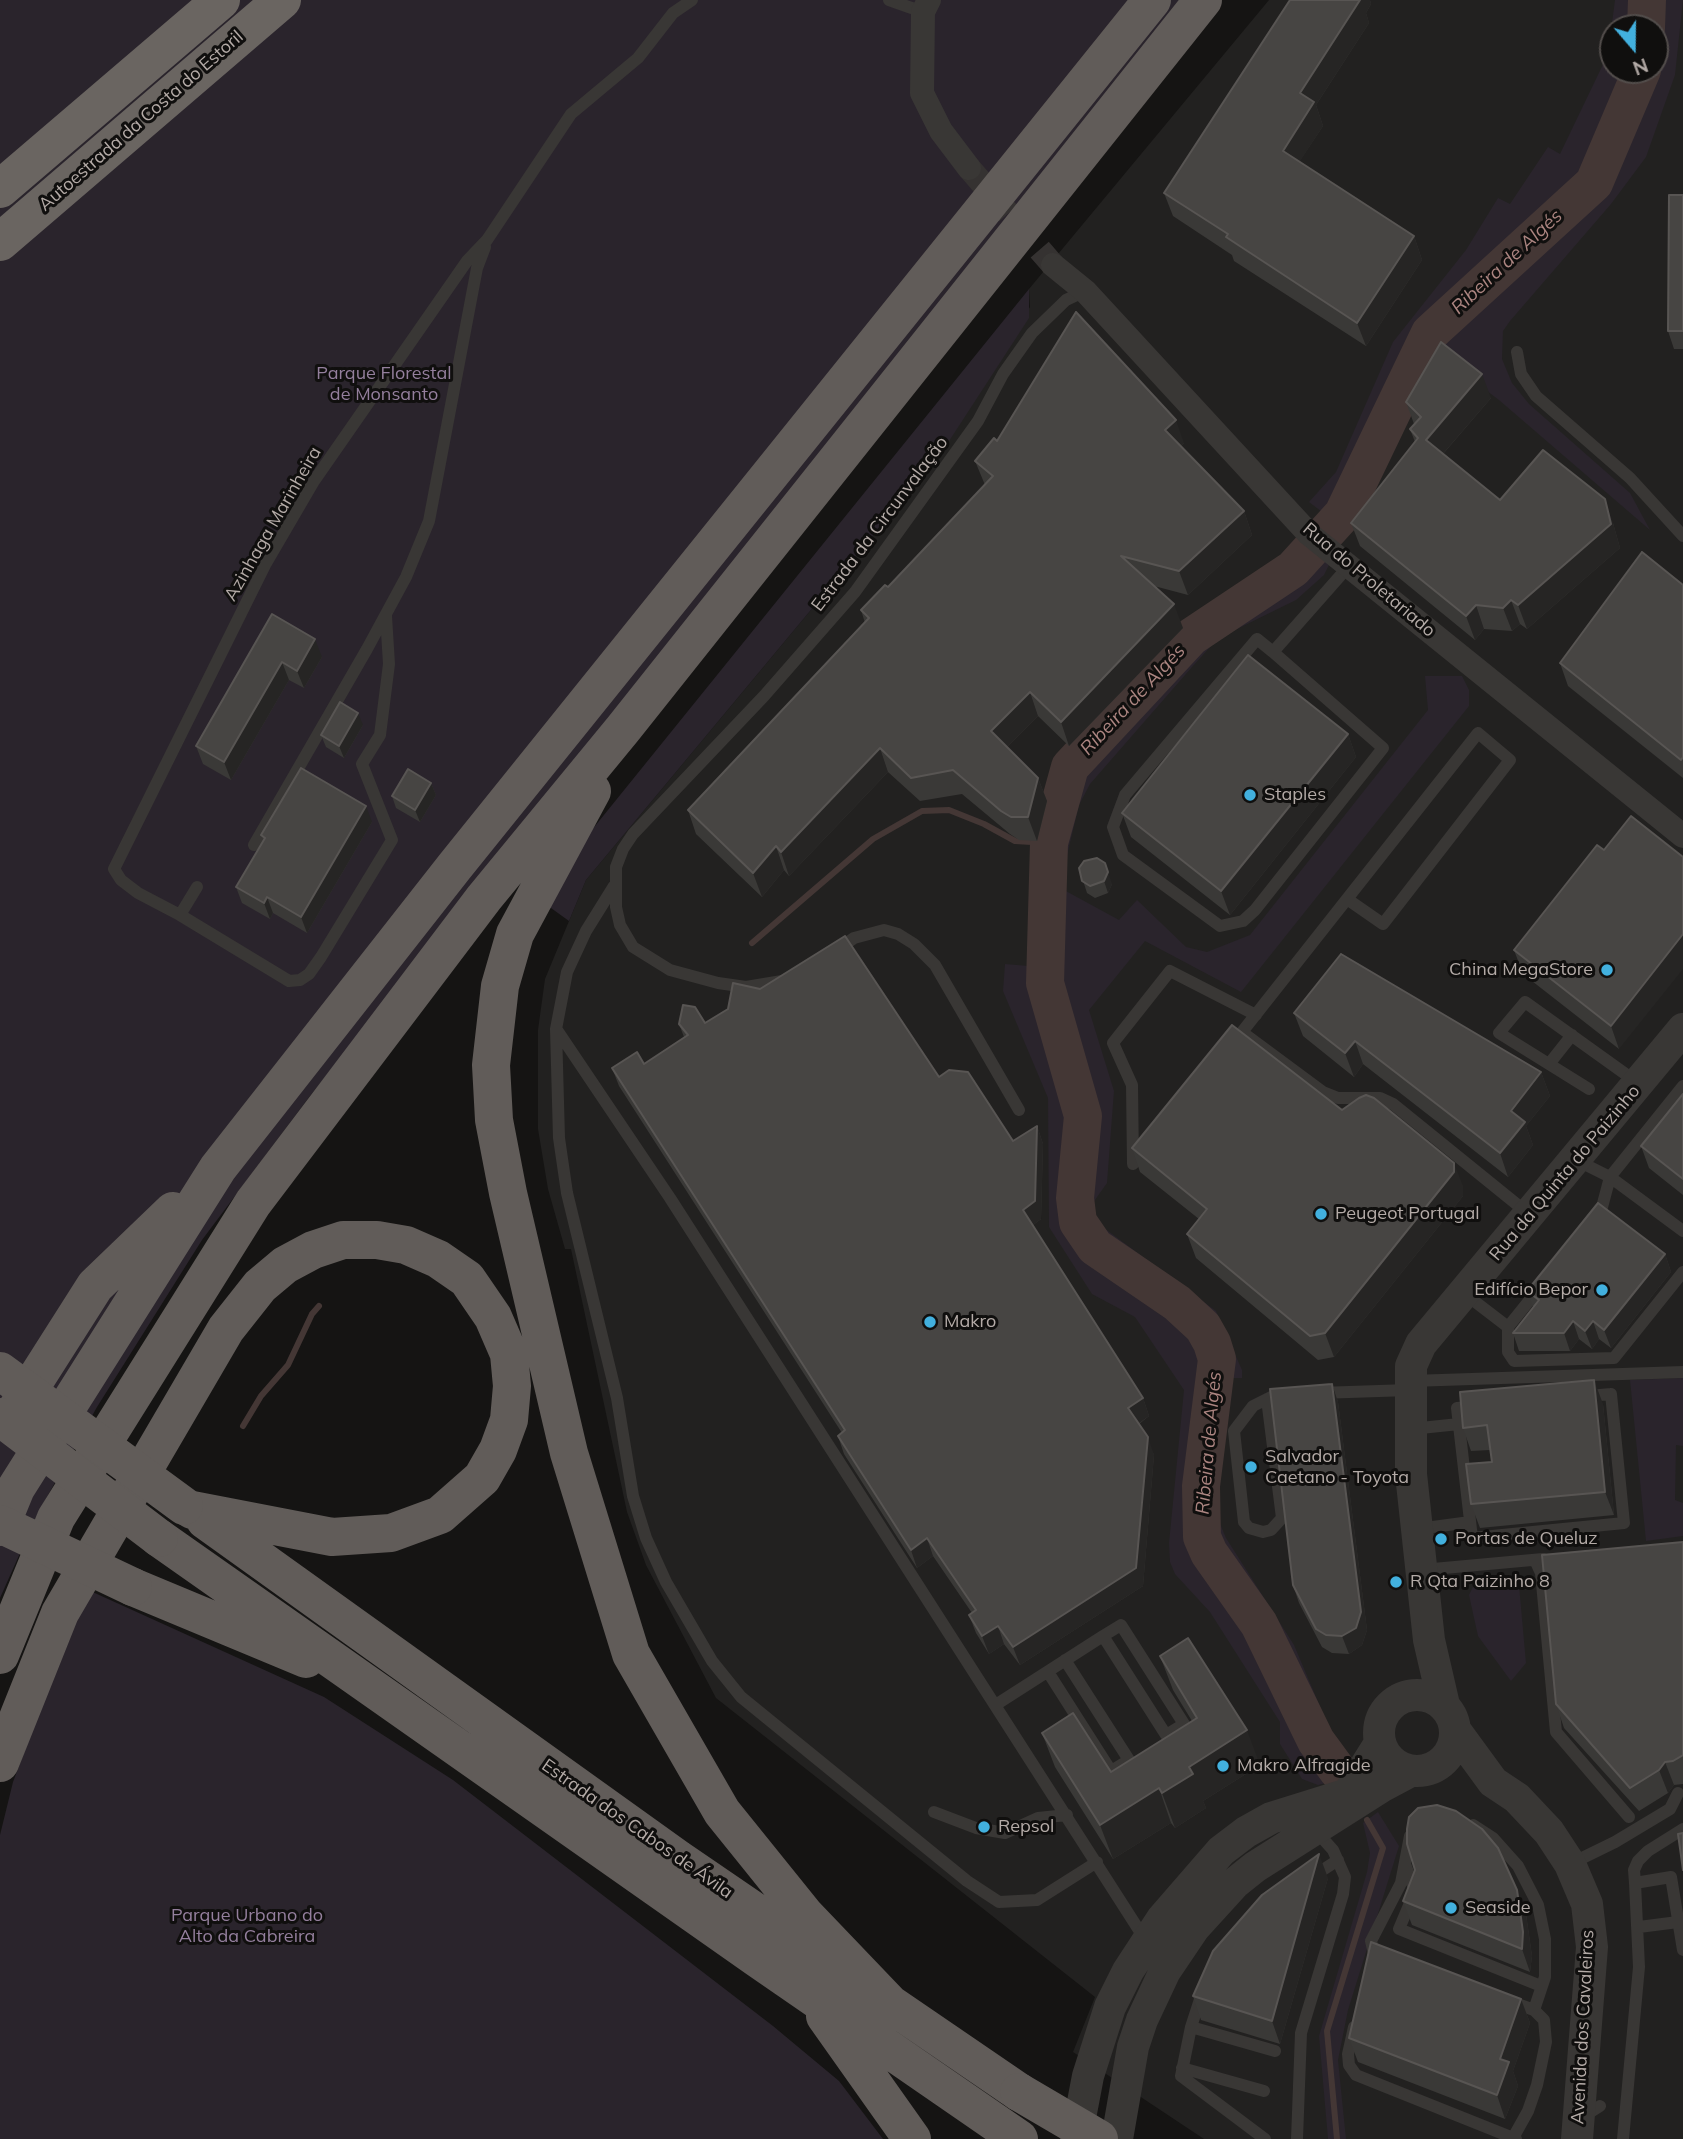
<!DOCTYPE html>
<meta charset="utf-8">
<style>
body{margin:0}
#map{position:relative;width:1683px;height:2139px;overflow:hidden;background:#151413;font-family:Mulish,sans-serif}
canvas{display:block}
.north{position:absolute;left:1599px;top:14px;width:70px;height:70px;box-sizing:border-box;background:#100f0e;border:2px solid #524d4b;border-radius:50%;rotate:160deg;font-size:19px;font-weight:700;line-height:28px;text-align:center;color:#b4aba7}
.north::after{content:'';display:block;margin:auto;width:24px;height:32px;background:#42b0de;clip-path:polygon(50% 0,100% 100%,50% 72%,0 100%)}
</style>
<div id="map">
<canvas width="1683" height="2139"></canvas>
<div class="north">N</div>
</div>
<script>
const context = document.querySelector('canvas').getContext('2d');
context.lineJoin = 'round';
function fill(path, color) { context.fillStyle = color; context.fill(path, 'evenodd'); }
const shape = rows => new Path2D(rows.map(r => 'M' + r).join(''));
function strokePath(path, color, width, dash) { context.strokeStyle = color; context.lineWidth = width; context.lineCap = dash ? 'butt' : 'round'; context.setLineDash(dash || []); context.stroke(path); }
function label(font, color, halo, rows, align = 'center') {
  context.font = font + ' Mulish,sans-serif'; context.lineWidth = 6; context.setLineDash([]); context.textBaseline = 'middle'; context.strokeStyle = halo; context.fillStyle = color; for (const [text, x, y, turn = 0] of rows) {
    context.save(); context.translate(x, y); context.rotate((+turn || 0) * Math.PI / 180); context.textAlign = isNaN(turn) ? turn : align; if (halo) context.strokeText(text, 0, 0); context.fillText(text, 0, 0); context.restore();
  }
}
fill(shape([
 [1269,0,1683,0,1683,2139,1204,2139,1073,2052,1095,1997,716,1698,646,1565,627,1512,571,1249,565,1249,548,1189,538,1129,538,1030,545,979,586,880,940,455,1030,307,1029,289],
 [1613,28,1655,28,1655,70,1613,70]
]), '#222120');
fill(shape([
 [0,0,1181,0,310,1096,202,1240,97,1407,38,1513,0,1598],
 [1615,0,1683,0,1675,75,1646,157,1611,204,1510,321,1503,331,1502,359,1512,383,1529,404,1630,493,1650,530,1499,400,1439,355,1375,485,1369,484,1324,575,1296,600,1235,630,1211,646,1192,667,1090,784,1079,805,1062,876,1064,890,1119,920,1137,900,1186,947,1207,952,1250,935,1428,710,1425,676,1462,676,1469,690,1469,706,1241,992,1145,941,1089,1010,1114,1091,1107,1183,1085,1214,1216,1311,1242,1370,1242,1378,1229,1378,1227,1385,1226,1422,1215,1497,1216,1514,1226,1538,1294,1645,1346,1768,1330,1782,1318,1785,1302,1779,1280,1744,1280,1722,1210,1612,1175,1574,1170,1562,1169,1543,1184,1390,1135,1317,1092,1294,1049,1227,1048,1098,1003,991,1005,964,1029,966,1040,859,1035,858,1059,757,1192,618,1305,550,1330,518,1309,502,1336,472,1393,342,1466,250,1498,198,1510,204,1548,147,1560,154,1608,54],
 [1613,28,1655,28,1655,70,1613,70],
 [1029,289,1029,318,940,455,586,880,569,921,544,903,591,831],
 [1683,1378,1683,1446,1676,1445,1675,1500,1683,1503,1683,1536,1646,1541,1630,1380],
 [1513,1584,1519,1585,1526,1663,1511,1681,1478,1636,1469,1595,1473,1587],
 [86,1589,324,1697,453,1780,773,2026,839,2081,883,2139,0,2139,0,1835,13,1782],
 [1378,1812,1399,1846,1348,2010,1338,2060,1346,2139,1328,2139,1319,2036,1367,1872,1370,1853,1363,1823]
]), '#2a242c');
strokePath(shape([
 [752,943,873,839,922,811,949,810,984,824,1015,841,1049,843],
 [243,1426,261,1396,288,1365,312,1314,319,1306],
 [1337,2139,1327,2031,1383,1848,1367,1820]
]), '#443735', 6);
strokePath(shape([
 [1646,28,1647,0],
 [1338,1771,1316,1741,1259,1624,1209,1553,1202,1537,1201,1486,1217,1359,1212,1343,1203,1327,1177,1303,1095,1247,1078,1222,1075,1198,1083,1116,1045,983,1049,843,1070,767,1191,637,1293,569,1343,514,1430,333,1594,183,1642,70]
]), '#443735', 38);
strokePath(shape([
 [969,168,1053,265]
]), '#353231', 24, [24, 12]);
strokePath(shape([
 [889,0,923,12],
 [1517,352,1521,374,1536,396,1630,478,1683,536],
 [1273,652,1257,639,1125,795,1113,827,1123,855,1220,926,1243,921,1255,910,1383,748,1273,652,1348,567],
 [254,845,367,649,406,577,429,521,477,268,485,247],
 [614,886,586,931,567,972,556,1029,559,1138,567,1193,617,1398,633,1496,646,1538,666,1582,712,1661,741,1697,967,1881,999,1902,1037,1900,1097,1862],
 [197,887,180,915,138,893,121,880,114,869,265,565,314,481,467,261,487,240,571,114,638,58,673,13,692,0],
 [1347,899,1383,924,1510,760,1478,733,1242,1032,1323,1092,1338,1098,1380,1098,1393,1104,1530,1215],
 [180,915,289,981,300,980,309,974,321,957,392,840,362,764,380,735,389,664,386,616],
 [837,950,854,938,884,930,898,934,914,944,935,965,1019,1110],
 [782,981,746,987,718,983,670,970,633,947,620,925,616,907,616,867,623,849,633,834,764,696,855,592,978,421,1003,374,1032,333,1066,300,1085,291],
 [557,1030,670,1198,1146,1941],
 [1549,1064,1572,1035],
 [1589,1089,1499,1033,1525,1002,1638,1083],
 [1146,1148,1133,1164,1132,1085,1113,1043,1170,971,1256,1015],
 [1576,1160,1610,1177,1683,1231],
 [1594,1220,1601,1211,1610,1177,1683,1086],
 [1465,1294,1508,1327,1541,1286],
 [1508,1327,1508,1352,1514,1361,1614,1358,1683,1272],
 [1411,1381,1683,1372],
 [1319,1393,1409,1390],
 [1611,1394,1624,1523,1472,1538,1457,1408,1611,1394],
 [1267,1399,1282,1518,1271,1530,1263,1532,1249,1528,1244,1522,1234,1431,1253,1406,1271,1397,1286,1395],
 [1411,1429,1459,1424],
 [1418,1529,1470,1522],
 [1535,1560,1541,1573,1556,1732,1629,1817],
 [1422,1570,1543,1559],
 [1048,1672,1111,1771,1129,1760,1065,1660],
 [997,1704,1103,1636,1166,1735,1184,1724,1121,1625,1103,1636],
 [934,1812,976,1828,1005,1833,1038,1818,1067,1815],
 [1473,1825,1493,1838,1518,1866,1538,1905,1545,1939,1545,1977,1534,2010],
 [1405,1864,1415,1891,1399,1929,1541,1986],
 [1570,1864,1615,1842,1670,1809,1678,1793],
 [1312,1877,1338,1860],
 [1635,1883,1634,1870,1638,1861,1648,1851,1683,1829],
 [1639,1927,1678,1922],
 [1375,1958,1371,1941,1401,1883,1410,1836,1414,1832],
 [1202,1993,1191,2027,1181,2076,1265,2139],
 [1509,2001,1534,2010,1544,2020,1546,2042,1537,2085,1528,2111,1513,2138],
 [1191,2027,1275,2051],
 [1354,2027,1348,2054,1349,2065,1356,2075,1516,2139],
 [1182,2068,1264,2091],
 [1581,2118,1600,2106],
 [1297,2139,1301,2033,1343,1894,1345,1877,1333,1850,1315,1830],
 [1623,2139,1639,1967,1635,1883,1671,1877,1683,1950]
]), '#393735', 12);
strokePath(shape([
 [929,0,923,12,922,93,941,131,969,168],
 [1053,265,1085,291,1309,534,1683,836]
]), '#393735', 24);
strokePath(shape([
 '1379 1733a38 38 0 1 1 76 0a38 38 0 1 1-76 0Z',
 [1444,1705,1429,1640,1411,1474,1411,1366,1421,1344,1683,1029],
 [1455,1730,1493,1782,1517,1798,1549,1832,1570,1864,1587,1904,1592,1947,1577,2139],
 [1076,2139,1088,2076,1110,2007,1128,1971,1162,1919,1221,1851,1246,1832,1271,1818,1348,1794,1380,1743],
 [1117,2139,1133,2047,1142,2020,1165,1971,1194,1928,1235,1883,1255,1867,1381,1787,1411,1771]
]), '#393735', 32);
strokePath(shape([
 [592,791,515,934,500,986,491,1065,494,1120,508,1193,569,1453,631,1654,722,1812,805,1915,893,2007],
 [11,1418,95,1286,173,1211],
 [205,1520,678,1859,1019,2092],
 [0,1527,16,1488,218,1168,455,866,1152,0],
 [159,1538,758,1959,1019,2139],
 [133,1587,306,1659],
 [0,1655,56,1518,253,1203,484,898,623,729,1203,0],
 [0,1763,60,1613,226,1329,260,1286,285,1265,313,1250,343,1240,377,1240,406,1245,438,1259,467,1279,493,1317,509,1354,512,1386,509,1420,498,1450,482,1478,440,1515,391,1533,332,1537,192,1510],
 [825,2016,912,2139]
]), '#615c59', 38);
strokePath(shape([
 [0,189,221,0],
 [0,242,282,0]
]), '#6a6561', 38);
strokePath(shape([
 [0,1371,184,1506],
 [0,1417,159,1538],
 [0,1524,133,1587],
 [1019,2092,1099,2139]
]), '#615c59', 38);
fill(shape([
 [1290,0,1370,0,1371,4,1366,13,1369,23,1316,105,1323,126,1299,162,1414,236,1422,260,1366,346,1234,261,1232,255,1173,216,1164,193],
 [1683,195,1683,349,1674,349,1668,331],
 [1491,398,1443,454,1500,500,1613,523,1620,548,1527,629,1520,624,1512,631,1484,629,1475,640,1360,546,1351,523,1415,442,1410,429,1414,424,1406,402],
 [997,441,1184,443,1181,446,1244,511,1252,535,1188,595,1154,586,1183,628,1069,746,1038,716,1007,747,1038,778,1047,801,1037,841,1019,840,1010,834,962,794,920,801,888,772,789,876,784,870,762,897,696,834,688,810,865,623,861,610,888,587,985,485,975,461],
 [1683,585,1683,778,1568,686,1560,663],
 [272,614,322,657,304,688,289,680,231,780,203,764,196,746],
 [363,725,344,758,326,747,321,735],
 [1348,734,1356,757,1230,915,1131,837,1122,813],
 [431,783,436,795,420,822,396,808,392,796],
 [372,822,307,933,273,913,270,919,242,903,236,887,263,841,261,835],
 [1604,850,1619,1049,1523,974,1514,950],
 [1079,868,1112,884,1108,893,1095,898,1087,893],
 [1294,1013,1541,1072,1550,1096,1526,1126,1533,1145,1508,1177,1363,1064,1354,1077,1303,1036],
 [705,1023,939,1077,1013,1141,1037,1126,1043,1144,1041,1219,1033,1225,1143,1398,1149,1416,1139,1424,1154,1455,1143,1586,1020,1665,1004,1644,989,1654,976,1633,969,1615,972,1613,933,1556,917,1568,844,1454,838,1436,842,1433,619,1086,612,1068,644,1064,684,1037,679,1024],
 [1683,1094,1683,1195,1649,1168,1641,1146],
 [1342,1110,1463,1186,1463,1196,1334,1357,1318,1360,1196,1258,1187,1234,1199,1219,1140,1172,1132,1148],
 [1665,1254,1671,1272,1611,1348,1599,1339,1592,1349,1579,1339,1570,1351,1519,1351,1513,1333,1533,1307,1527,1291],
 [1332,1384,1338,1402,1367,1630,1362,1645,1349,1654,1332,1653,1322,1647,1299,1603,1293,1585],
 [1603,1404,1614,1515,1480,1528,1471,1504,1492,1462,1490,1450,1471,1451,1463,1428],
 [1683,1542,1683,1784,1674,1785,1668,1793,1639,1811,1564,1728,1556,1704],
 [1160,1656,1260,1765,1203,1801,1206,1808,1175,1828,1171,1823,1113,1859,1055,1767,1042,1733,1111,1772,1192,1721,1173,1690],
 [1328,1878,1280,2044,1201,2020,1193,1996],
 [1403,1901,1526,1914,1532,1956,1530,1972,1412,1925],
 [1521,1999,1530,2023,1513,2071,1518,2086,1505,2119,1358,2062,1349,2038]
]), '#3a3937');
fill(shape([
 [1355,0,1370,0,1371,4,1366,13,1369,23,1316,105,1323,126,1291,175,1283,151,1300,93],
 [1414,236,1422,260,1366,346,1357,323],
 [1482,374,1491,398,1435,463,1426,440],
 [1176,420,1184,443,1174,454,1165,430],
 [1605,499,1613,523,1620,548,1527,629,1518,605],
 [1244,511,1252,535,1188,595,1179,571],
 [1511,600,1520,624,1512,631,1503,608],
 [1174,604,1183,628,1069,746,1061,722],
 [1476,605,1484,629,1475,640,1466,616],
 [315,639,322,657,304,688,297,671],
 [282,662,289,680,231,780,224,762],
 [1030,692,1038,716,999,755,991,731],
 [358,713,363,725,344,758,339,746],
 [1348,734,1356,757,1230,915,1221,891],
 [880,748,888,772,789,876,781,852],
 [1038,778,1047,801,1037,841,1028,817],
 [431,783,436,795,420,822,415,810],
 [366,806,372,822,307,933,301,917],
 [776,846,784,870,762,897,753,873],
 [1105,863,1112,884,1108,893,1104,881],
 [267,897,273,913,270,919,264,903],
 [1683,934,1683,969,1619,1049,1611,1026],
 [1355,1041,1363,1064,1354,1077,1345,1053],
 [1541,1072,1550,1096,1526,1126,1533,1145,1508,1177,1500,1153,1511,1111],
 [1037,1126,1043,1144,1041,1219,1029,1228,1023,1210],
 [1454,1163,1463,1186,1463,1196,1334,1357,1325,1333],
 [1665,1254,1671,1272,1611,1348,1604,1330],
 [1573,1321,1579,1339,1570,1351,1564,1333],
 [1593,1321,1599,1339,1592,1349,1585,1331],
 [1594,1380,1603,1404,1614,1515,1605,1492],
 [1332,1384,1338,1402,1367,1630,1362,1645,1349,1654,1342,1636],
 [1143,1398,1149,1416,1135,1426,1128,1408],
 [1148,1437,1154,1455,1143,1586,1020,1665,1013,1647],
 [927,1538,933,1556,917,1568,911,1550],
 [998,1626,1004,1644,989,1654,982,1636],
 [1247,1730,1260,1765,1203,1801,1206,1808,1175,1828,1162,1793,1189,1767],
 [1665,1762,1674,1785,1668,1793,1659,1770],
 [1159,1788,1171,1823,1113,1859,1100,1825],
 [1319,1854,1328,1878,1280,2044,1272,2021],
 [1517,1890,1526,1914,1532,1956,1530,1972,1522,1949],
 [1521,1999,1530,2023,1513,2071,1518,2086,1505,2119,1497,2095,1500,2059]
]), '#262524');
const building = shape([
 [1290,0,1360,0,1300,93,1314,102,1283,151,1414,236,1357,323,1226,237,1228,234,1164,193,1290,0],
 [1669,195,1683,195,1683,331,1668,331,1669,195],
 [1076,312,1176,420,1165,430,1244,511,1179,571,1121,556,1174,604,1061,722,1030,692,991,731,1038,778,1028,817,1011,817,1001,811,953,770,911,778,880,748,781,852,776,846,753,873,688,810,869,618,861,610,885,585,888,587,993,476,975,461,994,438,997,441,1076,312],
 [1441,342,1482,374,1426,440,1500,500,1543,450,1605,499,1611,524,1518,605,1511,600,1503,608,1476,605,1466,616,1351,523,1418,438,1410,429,1421,417,1406,402,1441,342],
 [1642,552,1683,585,1683,757,1681,760,1560,663,1642,552],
 [272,614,315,639,297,671,282,662,224,762,196,746,272,614],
 [1248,655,1348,734,1221,891,1122,813,1248,655],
 [340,702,358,713,339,746,321,735,340,702],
 [301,768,366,806,301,917,267,897,264,903,236,887,265,838,261,835,301,768],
 [408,769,431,783,415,810,392,796,408,769],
 [1631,816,1683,857,1683,934,1611,1026,1514,950,1597,845,1604,850,1631,816],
 [1097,858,1105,863,1108,872,1104,881,1090,886,1082,881,1079,868,1084,861,1097,858],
 [845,936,939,1077,949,1070,968,1072,1013,1141,1037,1126,1035,1201,1023,1210,1143,1398,1128,1408,1148,1437,1136,1568,1013,1647,998,1626,982,1636,969,1615,976,1610,927,1538,911,1550,838,1436,845,1430,612,1068,637,1052,644,1064,688,1035,679,1024,683,1005,695,1007,705,1023,728,1009,733,983,760,989,845,936],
 [1341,954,1541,1072,1511,1111,1525,1122,1500,1153,1355,1041,1345,1053,1294,1013,1341,954],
 [1232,1025,1342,1110,1359,1098,1366,1095,1374,1098,1454,1163,1454,1172,1325,1333,1310,1336,1187,1234,1207,1209,1132,1148,1232,1025],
 [1683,1094,1683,1179,1641,1146,1683,1094],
 [1598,1203,1665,1254,1604,1330,1593,1321,1585,1331,1573,1321,1564,1333,1513,1333,1539,1300,1527,1291,1598,1203],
 [1594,1380,1605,1492,1471,1504,1466,1464,1492,1462,1487,1425,1463,1428,1460,1392,1594,1380],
 [1332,1384,1361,1612,1356,1628,1342,1636,1326,1635,1316,1629,1293,1585,1270,1389,1332,1384],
 [1683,1542,1683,1755,1673,1761,1665,1762,1659,1770,1630,1788,1556,1704,1542,1555,1683,1542],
 [1188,1638,1247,1730,1189,1767,1193,1774,1162,1793,1159,1788,1100,1825,1042,1733,1073,1713,1111,1772,1197,1718,1160,1656,1188,1638],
 [1437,1805,1456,1811,1482,1829,1498,1848,1517,1890,1523,1932,1522,1949,1403,1901,1415,1870,1407,1844,1407,1829,1409,1817,1418,1808,1437,1805],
 [1683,1833,1683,1870,1678,1834,1683,1833],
 [1319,1854,1272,2021,1193,1996,1213,1951,1262,1895,1319,1854],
 [1371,1942,1521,1999,1500,2059,1509,2062,1497,2095,1349,2038,1371,1942]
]);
fill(building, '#474543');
strokePath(building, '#585553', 2);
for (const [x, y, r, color] of [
 [1250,795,7,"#42b0de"],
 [1607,970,7,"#42b0de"],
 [1321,1214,7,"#42b0de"],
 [1602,1290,7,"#42b0de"],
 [930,1322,7,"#42b0de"],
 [1251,1467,7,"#42b0de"],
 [1441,1539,7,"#42b0de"],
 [1396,1582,7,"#42b0de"],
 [1223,1766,7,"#42b0de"],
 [984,1827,7,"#42b0de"],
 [1451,1908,7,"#42b0de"]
]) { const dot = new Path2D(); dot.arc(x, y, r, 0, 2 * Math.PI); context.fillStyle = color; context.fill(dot); strokePath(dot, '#100f0e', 2.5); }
label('18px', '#b4aba7', '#100f0e', [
 ["Autoestrada da Costa do Estoril",141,121,-41],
 ["Azinhaga Marinheira",273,524,-60],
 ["Estrada da Circunvalação",880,524,-53],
 ["Rua do Proletariado",1369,580,40],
 ["Rua da Quinta do Paizinho",1565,1173,-50],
 ["Estrada dos Cabos de Ávila",637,1829,35],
 ["Avenida dos Cavaleiros",1583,2027,-87]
]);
label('18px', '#947f9d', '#100f0e', [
 ["Parque Florestal",384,374],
 ["de Monsanto",384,395],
 ["Parque Urbano do",247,1916],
 ["Alto da Cabreira",247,1937]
]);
label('18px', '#b4aba7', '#100f0e', [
 ["Staples",1264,795],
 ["China MegaStore",1593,970,"right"],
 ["Peugeot Portugal",1335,1214],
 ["Edifício Bepor",1588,1290,"right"],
 ["Makro",944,1322],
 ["Salvador",1265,1457],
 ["Caetano - Toyota",1265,1478],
 ["Portas de Queluz",1455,1539],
 ["R Qta Paizinho 8",1410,1582],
 ["Makro Alfragide",1237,1766],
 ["Repsol",998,1827],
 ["Seaside",1465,1908]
], 'left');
label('italic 19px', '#ac8581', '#100f0e', [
 ["Ribeira de Algés",1507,262,-43],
 ["Ribeira de Algés",1133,700,-47],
 ["Ribeira de Algés",1209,1443,-85]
]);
</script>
